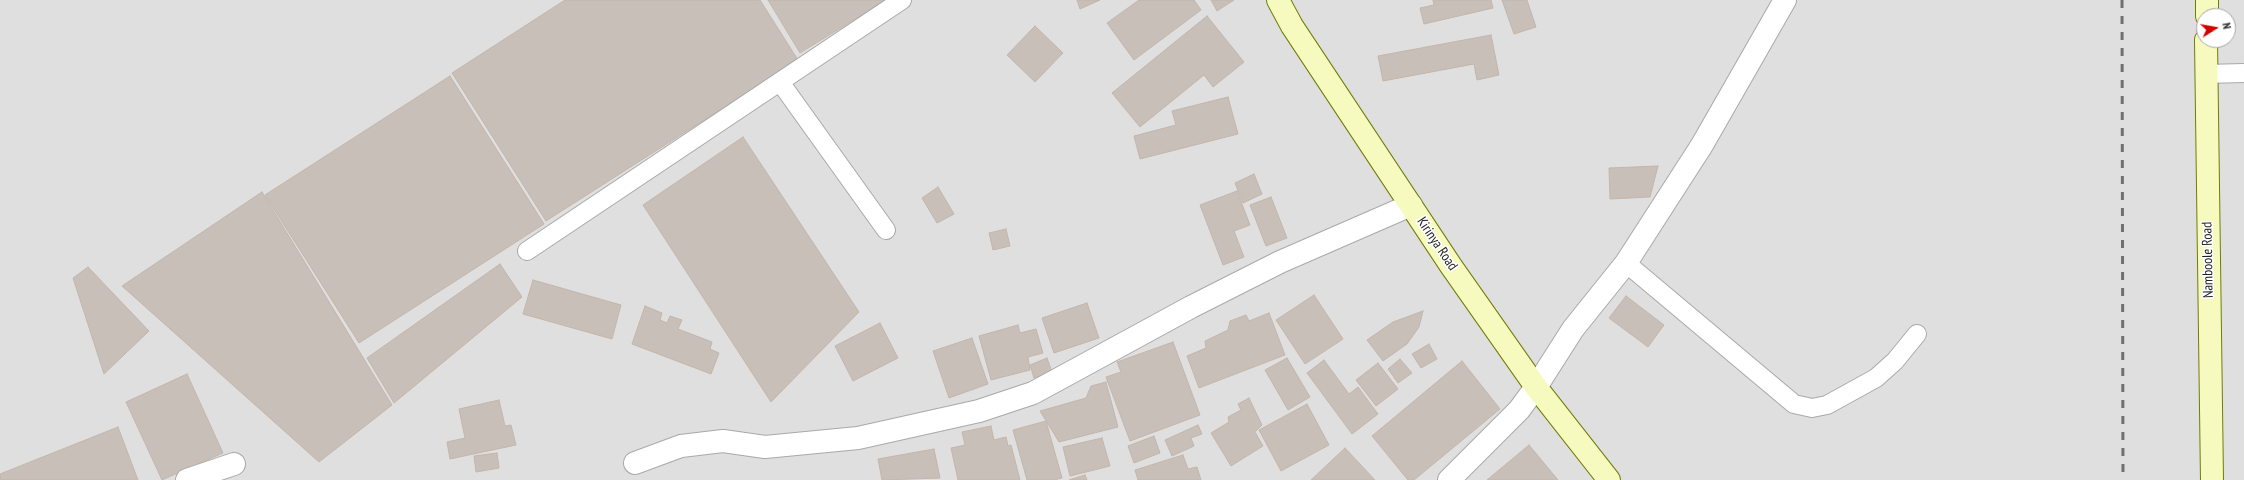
<!DOCTYPE html>
<style>
body{margin:0}
#map{position:relative;width:2244px;height:480px;overflow:hidden;background:#f2efe9;font-family:"PT Sans Narrow",sans-serif}
canvas{display:block}
.north{position:absolute;left:2196px;top:8px;width:40px;height:40px;box-sizing:border-box;background:#fff;border:1px solid #a7a7a7;border-radius:50%;rotate:79deg;font-size:11px;font-weight:700;line-height:16px;text-align:center;color:#222}
.north::after{content:'';display:block;margin:auto;width:14px;height:18px;background:#d40000;clip-path:polygon(50% 0,100% 100%,50% 72%,0 100%)}
</style>
<div id="map">
<canvas width="2244" height="480"></canvas>
<div class="north">N</div>
</div>
<script>
const context = document.querySelector('canvas').getContext('2d');
context.lineJoin = 'round';
function fill(path, color) { context.fillStyle = color; context.fill(path, 'evenodd'); }
const shape = rows => new Path2D(rows.map(r => 'M' + r).join(''));
function strokePath(path, color, width, dash) { context.strokeStyle = color; context.lineWidth = width; context.lineCap = dash ? 'butt' : 'round'; context.setLineDash(dash || []); context.stroke(path); }
function label(font, color, halo, rows, align = 'center') {
  context.font = font + ' "PT Sans Narrow",sans-serif'; context.lineWidth = 3; context.setLineDash([]); context.textBaseline = 'middle'; context.strokeStyle = halo; context.fillStyle = color; for (const [text, x, y, turn = 0] of rows) {
    context.save(); context.translate(x, y); context.rotate((+turn || 0) * Math.PI / 180); context.textAlign = isNaN(turn) ? turn : align; if (halo) context.strokeText(text, 0, 0); context.fillText(text, 0, 0); context.restore();
  }
}
fill(shape([
 [0,0,2244,0,2244,480,0,480],
 [2204,16,2228,16,2228,40,2204,40]
]), '#e0dfdf');
const building = shape([
 [565,0,760,0,798,60,546,221,452,73,565,0],
 [768,0,886,0,800,53,768,0],
 [1077,0,1100,0,1080,9,1077,0],
 [1139,0,1194,0,1201,10,1134,60,1107,23,1139,0],
 [1211,0,1234,0,1217,11,1211,0],
 [1433,0,1491,0,1493,8,1424,24,1420,8,1434,5,1433,0],
 [1502,0,1527,0,1536,27,1514,34,1502,0],
 [1207,16,1244,62,1213,87,1204,75,1140,127,1112,93,1207,16],
 [1035,26,1063,53,1035,82,1007,55,1035,26],
 [1491,35,1499,75,1477,80,1474,64,1383,81,1378,56,1491,35],
 [450,76,544,224,359,343,265,195,450,76],
 [1228,97,1238,134,1140,159,1134,136,1176,125,1172,111,1228,97],
 [743,137,859,312,771,402,643,205,743,137],
 [1658,166,1650,197,1610,199,1609,168,1658,166],
 [1254,174,1262,194,1243,203,1235,183,1254,174],
 [938,187,954,214,937,223,922,198,938,187],
 [1237,191,1250,225,1234,231,1244,257,1223,265,1200,205,1237,191],
 [262,192,392,405,319,462,122,286,262,192],
 [1271,197,1287,238,1266,246,1250,205,1271,197],
 [1006,229,1010,246,993,250,989,233,1006,229],
 [500,264,522,297,394,403,367,358,500,264],
 [88,267,149,331,104,374,73,278,88,267],
 [533,280,621,305,612,339,523,314,533,280],
 [1314,295,1343,339,1305,364,1276,320,1314,295],
 [1626,296,1664,325,1648,347,1609,318,1626,296],
 [1087,303,1099,338,1054,353,1042,318,1087,303],
 [645,306,662,313,660,320,667,323,670,316,682,320,678,329,712,342,710,349,719,353,711,374,632,344,645,306],
 [1423,311,1419,327,1407,344,1383,361,1367,340,1393,322,1423,311],
 [1269,313,1285,355,1199,388,1187,356,1206,348,1205,341,1228,330,1230,321,1246,315,1249,321,1269,313],
 [880,323,898,358,853,381,835,346,880,323],
 [1018,325,1020,333,1036,329,1043,353,1028,357,1030,370,991,380,979,336,1018,325],
 [972,338,988,384,949,398,933,351,972,338],
 [1173,342,1200,415,1130,441,1106,377,1121,372,1117,362,1173,342],
 [1429,344,1437,359,1421,368,1412,354,1429,344],
 [1047,358,1052,372,1034,378,1030,365,1047,358],
 [1287,358,1310,397,1288,410,1265,370,1287,358],
 [1400,359,1412,373,1398,383,1388,369,1400,359],
 [1324,360,1349,394,1358,387,1378,414,1352,434,1307,373,1324,360],
 [1462,361,1500,409,1414,480,1408,480,1372,436,1462,361],
 [1378,363,1398,389,1376,406,1356,380,1378,363],
 [187,374,223,453,162,480,126,402,187,374],
 [1106,382,1118,427,1059,442,1040,411,1086,398,1091,386,1106,382],
 [1249,398,1262,425,1255,432,1263,446,1231,466,1211,433,1229,422,1228,417,1241,410,1238,404,1249,398],
 [499,400,505,426,511,425,516,445,450,459,447,442,465,438,459,409,499,400],
 [1307,404,1329,445,1281,471,1259,430,1307,404],
 [1046,421,1062,478,1054,480,1027,480,1013,430,1046,421],
 [1198,425,1202,434,1191,438,1194,446,1172,456,1165,440,1198,425],
 [991,426,994,440,1006,437,1008,446,1011,445,1020,480,958,480,951,448,965,445,962,432,991,426],
 [118,427,138,480,0,480,0,474,118,427],
 [1154,436,1160,453,1134,463,1128,446,1154,436],
 [1102,438,1110,466,1070,476,1063,447,1102,438],
 [1529,445,1558,480,1487,480,1529,445],
 [1345,448,1375,480,1311,480,1345,448],
 [934,449,940,478,882,480,878,459,934,449],
 [497,453,499,468,476,472,474,456,497,453],
 [1183,455,1188,469,1197,467,1201,480,1138,480,1135,470,1183,455],
 [1085,475,1087,480,1069,480,1085,475]
]);
fill(building, '#c7bfb8');
strokePath(building, '#c4b6ab', 1);
const lane = shape([
 [2205,74,2244,73],
 [780,82,886,230],
 [527,251,902,0],
 [1626,263,1794,404,1812,408,1827,405,1876,378,1895,361,1917,334]
]);
const street = shape([
 [635,463,681,446,723,441,765,447,858,438,979,411,1033,393,1191,307,1280,262,1411,205],
 [187,480,234,464],
 [1449,480,1519,410,1536,387,1573,329,1626,263,1702,145,1785,0]
]);
const secondary = shape([
 [1278,0,1292,26,1451,266,1536,387,1609,480],
 [2207,16,2207,0],
 [2206,40,2212,480]
]);
strokePath(lane, '#a9a9a9', 20);
strokePath(street, '#a9a9a9', 24);
strokePath(secondary, '#707d05', 24);
strokePath(lane, '#fff', 18);
strokePath(street, '#fff', 22);
strokePath(secondary, '#f7fabf', 22);
strokePath(shape([
 [2122,0,2123,480]
]), '#707070', 3, [8, 8]);
label('14px', '#222', '#fff', [
 ["Kirinya Road",1437,244,56],
 ["Namboole Road",2208,260,-91]
]);
</script>
